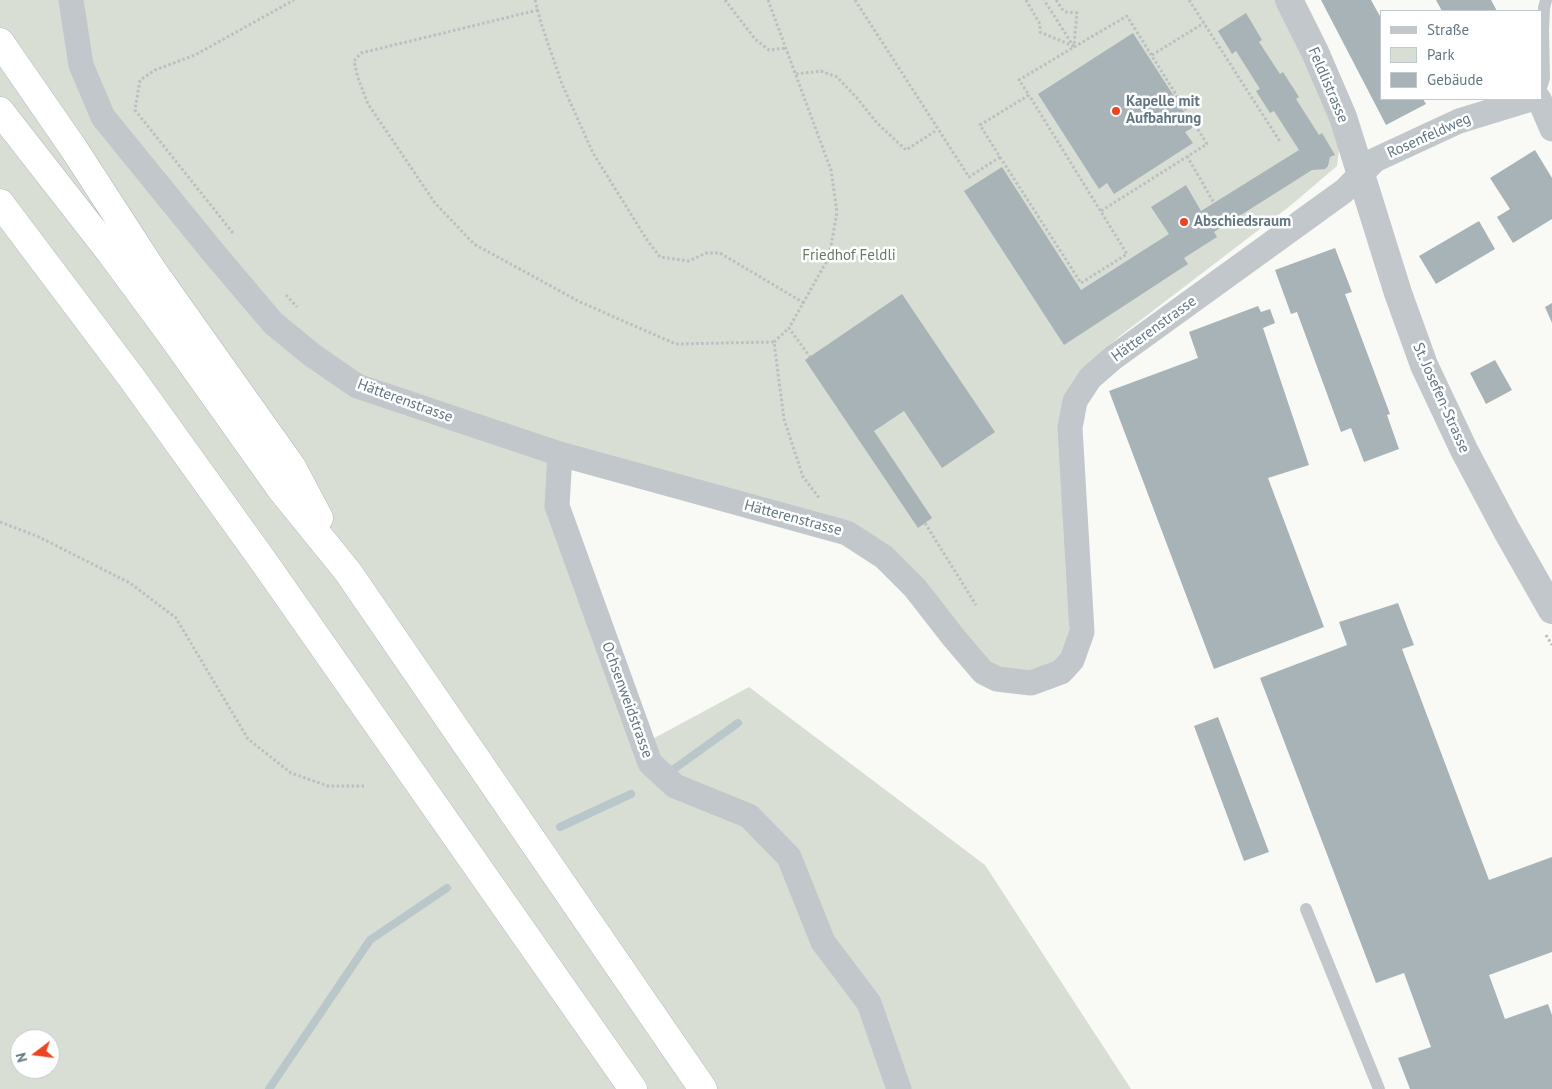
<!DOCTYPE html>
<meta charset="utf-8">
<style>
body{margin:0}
#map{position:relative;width:1552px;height:1089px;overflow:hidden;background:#f9f9f6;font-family:"PT Sans",sans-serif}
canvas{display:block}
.legend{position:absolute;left:1380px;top:10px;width:162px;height:90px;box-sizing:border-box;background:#fff;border:1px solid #c0c9cd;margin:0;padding:6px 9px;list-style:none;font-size:15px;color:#627783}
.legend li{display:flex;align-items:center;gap:10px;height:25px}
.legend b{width:25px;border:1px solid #c0c9cd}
.north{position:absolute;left:10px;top:1029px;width:50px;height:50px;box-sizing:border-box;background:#fff;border:1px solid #c0c9cd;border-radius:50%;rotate:255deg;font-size:14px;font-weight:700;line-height:20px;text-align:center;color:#627783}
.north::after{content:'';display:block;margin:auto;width:18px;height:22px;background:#ec4323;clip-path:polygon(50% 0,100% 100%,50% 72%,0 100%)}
</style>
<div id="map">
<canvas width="1552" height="1089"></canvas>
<ul class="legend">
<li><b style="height:6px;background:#c1c7ca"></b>Straße</li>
<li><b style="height:14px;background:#d9ded5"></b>Park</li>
<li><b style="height:14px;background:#a8b3b8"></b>Gebäude</li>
</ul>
<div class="north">N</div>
</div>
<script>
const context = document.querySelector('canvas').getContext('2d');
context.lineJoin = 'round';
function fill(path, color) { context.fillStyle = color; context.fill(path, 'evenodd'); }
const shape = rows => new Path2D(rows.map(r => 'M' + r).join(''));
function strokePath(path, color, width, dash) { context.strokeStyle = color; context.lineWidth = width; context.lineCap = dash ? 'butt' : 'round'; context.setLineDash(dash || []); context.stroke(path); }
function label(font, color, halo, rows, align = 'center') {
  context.font = font + ' "PT Sans",sans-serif'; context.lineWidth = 5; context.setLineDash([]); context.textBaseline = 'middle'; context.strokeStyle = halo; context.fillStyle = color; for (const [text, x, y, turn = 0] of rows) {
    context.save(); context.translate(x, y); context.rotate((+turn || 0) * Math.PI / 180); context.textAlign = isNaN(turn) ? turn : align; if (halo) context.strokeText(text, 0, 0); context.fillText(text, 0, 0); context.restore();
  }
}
fill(shape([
 [0,0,1289,0,1343,117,1337,166,1290,206,1120,336,1081,371,1069,616,1069,636,1060,658,1042,671,999,669,982,656,910,567,545,439,645,743,749,687,985,865,1131,1089,0,1089],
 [20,1039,50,1039,50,1069,20,1069]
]), '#d9ded5');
strokePath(shape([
 [674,769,738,723],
 [560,827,631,794],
 [269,1089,370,940,447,888]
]), '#b9c7ca', 8);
fill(shape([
 [1321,0,1371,0,1381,18,1381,99,1423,99,1426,104,1386,125],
 [1436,0,1491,0,1497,11,1442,11],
 [1246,13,1262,40,1259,42,1280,74,1283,72,1299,97,1296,99,1319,135,1322,133,1335,155,1330,157,1328,166,1325,169,1312,170,1214,232,1217,237,1184,258,1188,264,1064,345,964,191,1002,167,1081,290,1169,234,1151,207,1186,185,1201,211,1299,150,1274,111,1270,113,1256,91,1260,89,1236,51,1232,54,1218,31],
 [1133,33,1194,127,1185,132,1193,143,1114,194,1107,183,1099,189,1038,94],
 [1535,150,1552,178,1552,219,1513,243,1497,217,1510,209,1490,178],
 [1479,221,1495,249,1436,284,1419,256],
 [1335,248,1352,292,1345,294,1390,414,1387,415,1399,449,1364,462,1351,428,1341,432,1297,312,1291,314,1275,270],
 [902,294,995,432,942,468,904,411,874,431,932,518,918,528,805,360],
 [1552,303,1552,323,1545,307],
 [1258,306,1261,312,1270,309,1275,323,1263,328,1309,465,1268,478,1324,627,1214,669,1109,391,1198,358,1189,332],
 [1495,360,1512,390,1486,404,1470,373],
 [1398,603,1414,645,1402,649,1489,880,1552,857,1552,952,1489,975,1505,1019,1548,1004,1552,1015,1552,1089,1410,1089,1398,1058,1431,1047,1404,973,1376,983,1260,678,1347,645,1339,622],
 [1218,717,1269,852,1244,861,1194,726]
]), '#a8b3b8');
const motorway = shape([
 [0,42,74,149,153,271,292,467,319,518],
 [0,111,110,252,172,336,280,488,348,572,703,1089],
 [0,203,131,377,264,562,633,1089]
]);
strokePath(motorway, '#b4babd', 29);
strokePath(shape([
 [535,0,541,23,562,84,593,153,647,240,660,257,689,261,706,253,720,253,804,303],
 [725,0,755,39,769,50,786,48],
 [768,0,831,170,837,212,829,257,789,328,810,357],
 [855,0,969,177,1000,157,980,125,1029,95,1019,80,1074,47,1044,0],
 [1026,0,1040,24,1040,32,1073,46],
 [1056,0,1062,9,1066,12,1077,13,1074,46],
 [1189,0,1281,143],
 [538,10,361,53,354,61,358,78,368,104,435,203,474,244,580,302,676,344,774,342,784,419,803,477,820,499],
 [1074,47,1127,16,1207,144,1101,211],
 [1152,55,1204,23],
 [796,74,821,71,837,77,857,98,877,123,906,150,937,130],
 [1187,156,1214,203],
 [1000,157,1081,283,1127,254,1029,95],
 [233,233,135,110,140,80,155,70,195,55,294,0],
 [286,295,297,307],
 [774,342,789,328],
 [0,522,39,537,130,583,176,618,248,739,291,773,328,786,364,786],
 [925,523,976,605],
 [1546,635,1552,645]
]), '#bbbfc2', 3, [2.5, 2.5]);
strokePath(shape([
 [1541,88,1544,78,1543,31,1544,8,1546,0],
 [1306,909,1379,1089]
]), '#c1c7ca', 12);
strokePath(shape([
 [71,0,81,65,103,117,212,251,273,323,312,355,357,386,560,454,847,533,884,557,915,588,954,638,983,672,997,679,1031,683,1061,672,1072,660,1082,632,1070,428,1075,401,1090,378,1113,358,1344,191,1375,160,1459,121,1531,99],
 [1539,99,1552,129],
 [560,454,557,506,650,763,675,786,749,816,789,857,823,942,869,1003,899,1089]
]), '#c1c7ca', 25);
strokePath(shape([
 [1289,0,1315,52,1343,117,1398,293,1424,365,1464,450,1507,531,1552,610]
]), '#c1c7ca', 28);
strokePath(motorway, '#fff', 28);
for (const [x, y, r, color] of [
 [1116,111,5,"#ec4323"],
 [1184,222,5,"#ec4323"]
]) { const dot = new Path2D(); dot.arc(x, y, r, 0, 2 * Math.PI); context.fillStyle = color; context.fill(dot); strokePath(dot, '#fff', 2); }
label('15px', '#627783', '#fff', [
 ["Feldlistrasse",1328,85,67],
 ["Rosenfeldweg",1429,136,-24],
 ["Hätterenstrasse",1154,329,-36],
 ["St. Josefen-Strasse",1441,398,66],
 ["Hätterenstrasse",405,401,20],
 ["Hätterenstrasse",793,518,15],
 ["Ochsenweidstrasse",627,700,70]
]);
label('bold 15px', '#627783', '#fff', [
 ["Kapelle mit",1126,102],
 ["Aufbahrung",1126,119],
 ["Abschiedsraum",1194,222]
], 'left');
label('15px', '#687a62', '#fff', [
 ["Friedhof Feldli",849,256]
]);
</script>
